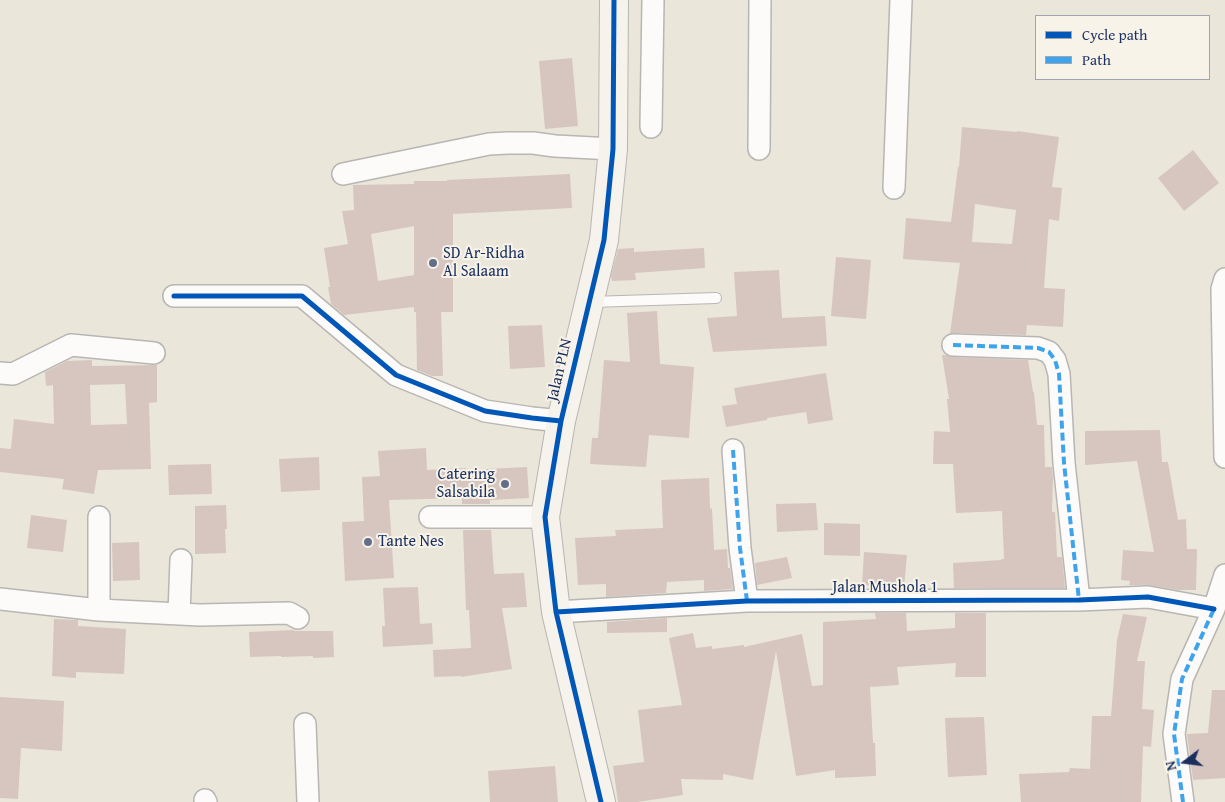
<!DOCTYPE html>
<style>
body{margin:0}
#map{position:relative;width:1225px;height:802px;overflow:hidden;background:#ebe6da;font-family:"Gentium Book Plus",serif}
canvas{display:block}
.legend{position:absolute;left:1035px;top:15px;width:175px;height:65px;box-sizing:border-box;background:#f7f3e8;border:1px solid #9fa5b1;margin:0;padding:6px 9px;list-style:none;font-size:15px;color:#1b2f5e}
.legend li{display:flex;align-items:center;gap:10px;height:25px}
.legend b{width:25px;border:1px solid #9fa5b1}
.north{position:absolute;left:1160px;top:737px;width:50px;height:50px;-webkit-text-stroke:4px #f7f3e8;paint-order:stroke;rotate:255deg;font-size:14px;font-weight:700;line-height:20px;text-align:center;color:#1b2f5e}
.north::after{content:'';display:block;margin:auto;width:18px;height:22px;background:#1b2f5e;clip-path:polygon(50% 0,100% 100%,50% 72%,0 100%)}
</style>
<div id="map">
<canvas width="1225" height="802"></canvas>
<ul class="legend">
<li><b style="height:6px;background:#0057b8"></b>Cycle path</li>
<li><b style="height:6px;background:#3da3ed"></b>Path</li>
</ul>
<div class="north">N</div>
</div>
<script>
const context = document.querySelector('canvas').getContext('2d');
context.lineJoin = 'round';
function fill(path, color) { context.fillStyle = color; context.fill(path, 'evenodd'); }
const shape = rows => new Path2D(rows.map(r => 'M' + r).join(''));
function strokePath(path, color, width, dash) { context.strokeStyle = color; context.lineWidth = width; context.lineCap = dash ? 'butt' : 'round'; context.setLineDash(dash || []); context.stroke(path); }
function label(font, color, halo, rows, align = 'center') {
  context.font = font + ' "Gentium Book Plus",serif'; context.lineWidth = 4; context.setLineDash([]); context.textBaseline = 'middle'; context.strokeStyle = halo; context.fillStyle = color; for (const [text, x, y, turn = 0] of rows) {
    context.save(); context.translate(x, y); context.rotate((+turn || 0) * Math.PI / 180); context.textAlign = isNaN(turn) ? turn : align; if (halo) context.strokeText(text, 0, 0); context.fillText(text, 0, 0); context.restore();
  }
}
fill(shape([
 [572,58,578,126,545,129,539,61],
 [962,127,1017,132,1017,131,1059,137,1052,187,1062,188,1059,221,1049,219,1044,288,1065,289,1063,327,1027,325,1026,335,953,333,950,333,960,263,903,259,906,218,951,222,958,167,959,167],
 [975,204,1016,210,1012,244,972,242],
 [1193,150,1219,183,1184,211,1158,178],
 [570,174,572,208,453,214,453,312,441,312,443,376,432,376,417,370,416,312,414,312,414,307,344,315,331,304,328,287,330,287,324,248,348,244,342,211,354,210,353,185,414,184,414,181,447,181,447,180],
 [414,226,414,275,378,281,371,234],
 [634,248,634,252,704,248,705,268,635,273,636,280,612,281,611,276,618,249],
 [836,257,871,260,866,319,831,316],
 [779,270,782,318,825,316,827,346,713,352,707,318,737,316,734,272],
 [657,311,660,364,694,367,689,438,649,435,646,467,590,464,592,438,598,438,604,360,630,362,627,313],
 [542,325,545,367,510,369,508,326],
 [942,355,946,355,953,357,1028,360,1033,392,1034,392,1037,425,1044,425,1045,467,1052,467,1053,478,1052,512,1055,512,1057,557,1062,557,1065,588,954,588,953,563,1001,560,1001,559,1004,559,1002,511,956,513,953,464,933,464,934,431,950,432,947,399,949,399],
 [92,360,92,366,157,365,157,402,149,403,151,469,98,470,94,494,62,489,64,479,0,472,0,448,10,449,11,448,14,419,54,424,53,385,46,386,45,372,67,361],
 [125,384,127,424,91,425,90,385],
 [826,373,833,420,808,424,806,412,767,418,767,420,726,427,722,406,737,404,734,388],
 [1160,430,1162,462,1168,462,1178,520,1186,519,1187,549,1197,549,1196,590,1178,590,1148,585,1129,585,1130,581,1121,580,1123,550,1154,552,1137,461,1085,465,1085,431],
 [426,448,427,470,466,468,466,470,527,467,529,498,490,500,490,504,462,504,462,498,389,500,394,578,345,581,342,522,364,521,362,477,380,476,378,451],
 [319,457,320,490,281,492,279,459],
 [211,464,212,494,169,495,168,465],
 [709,478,710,509,712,508,714,550,727,549,728,568,730,568,733,589,704,591,704,580,667,582,666,593,606,597,606,584,578,585,575,538,616,536,615,530,663,528,661,480],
 [816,503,818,530,777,532,776,504],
 [226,505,227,529,225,529,226,553,195,554,195,506],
 [31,515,67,520,63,552,27,548],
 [824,523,860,524,860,556,824,555],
 [463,530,491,530,494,574,524,573,527,607,502,608,512,669,461,677,461,676,434,677,433,650,471,648,469,610,466,610],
 [139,542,140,580,113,581,112,543],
 [864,552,907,555,904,588,874,588,874,586,862,585],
 [787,557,792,578,757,585,755,563],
 [418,587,420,624,432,623,433,644,383,647,382,626,385,626,383,588],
 [875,613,906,613,907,631,955,628,955,613,986,613,986,677,955,677,956,663,897,667,899,685,870,687,873,743,875,743,876,776,835,778,835,770,796,776,776,651,753,780,723,774,723,780,681,779,683,795,638,802,618,802,613,766,644,762,638,710,682,705,669,638,693,633,696,648,712,646,712,649,744,645,744,647,802,634,812,686,823,685,823,622,876,619],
 [1123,614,1147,617,1137,661,1145,661,1142,709,1154,710,1151,747,1143,746,1141,802,1021,802,1019,774,1069,772,1070,768,1090,769,1092,716,1111,716,1117,640],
 [667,618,667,632,607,633,607,622],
 [54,619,78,620,78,626,126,629,124,674,76,672,76,678,52,676],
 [294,630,294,631,333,631,334,657,313,658,313,656,281,657,281,656,250,657,249,632],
 [1212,690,1225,690,1225,778,1193,780,1187,734,1208,733],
 [0,697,64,701,62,751,21,748,18,799,0,798],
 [984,717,987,775,948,777,945,718],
 [555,766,558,802,490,802,488,771]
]), '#d6c6bf');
const lane = shape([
 [590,302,716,298]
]);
const street = shape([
 [651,127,653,0],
 [759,149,760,0],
 [343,174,489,144,508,143,533,143,555,146,613,149],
 [894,188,901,0],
 [1225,279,1222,289,1225,457],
 [174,296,302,296,396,375,485,411,532,418,561,421],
 [953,345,1038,348,1049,352,1055,360,1059,374,1064,463,1079,600],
 [0,373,13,374,71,345,154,353],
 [733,450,740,548,747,601],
 [99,517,99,610],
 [430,517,545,517],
 [0,599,99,610,200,615,289,613,298,618],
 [556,612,747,601,1079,600,1148,597,1214,609],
 [179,614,181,560],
 [305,724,308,802],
 [205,800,206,802],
 [1183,802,1174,734,1182,679,1214,609,1225,575]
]);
const secondary = shape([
 [601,802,556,612,545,517,561,421,604,240,613,149,614,0]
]);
strokePath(lane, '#b7b6b3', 12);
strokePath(street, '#b7b6b3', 24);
strokePath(secondary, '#b7b6b3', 30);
strokePath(lane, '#fcfbf9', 10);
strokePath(street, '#fcfbf9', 21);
strokePath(secondary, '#f6f2ec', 28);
strokePath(shape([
 [953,345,1038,348,1049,352,1055,360,1059,374,1064,463,1079,600],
 [733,450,740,548,747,601],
 [1183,802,1174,734,1182,679,1214,609,1209,608]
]), '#3da3ed', 4, [8, 4]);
strokePath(shape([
 [174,296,302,296,396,375,485,411,532,418,561,421],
 [556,612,747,601,1079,600,1148,597,1214,609],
 [601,802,556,612,545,517,561,421,604,240,613,149,614,0]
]), '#0057b8', 5);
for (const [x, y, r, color] of [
 [433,263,5,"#646f89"],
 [505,484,5,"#646f89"],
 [368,542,5,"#646f89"]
]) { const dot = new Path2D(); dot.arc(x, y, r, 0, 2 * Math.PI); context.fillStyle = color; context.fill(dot); strokePath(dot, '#f7f3e8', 2); }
label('16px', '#1b2f5e', '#f7f3e8', [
 ["SD Ar-Ridha",443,254],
 ["Al Salaam",443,272],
 ["Catering",495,475,"right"],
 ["Salsabila",495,493,"right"],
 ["Tante Nes",378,542]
], 'left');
label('16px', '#1b2f5e', '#f7f3e8', [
 ["Jalan PLN",560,370,-77],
 ["Jalan Mushola 1",885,588]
]);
</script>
